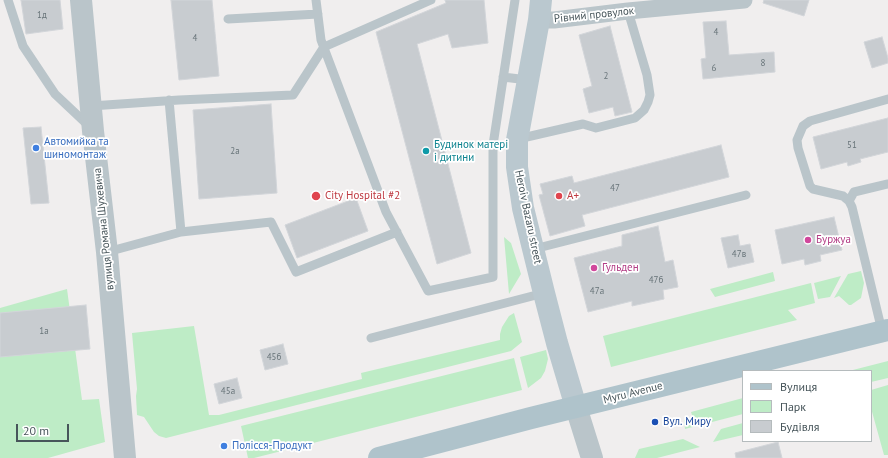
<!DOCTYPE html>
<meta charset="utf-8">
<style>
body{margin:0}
#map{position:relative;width:888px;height:458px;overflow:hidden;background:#f0eeee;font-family:"PT Sans",sans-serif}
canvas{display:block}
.legend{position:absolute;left:742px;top:370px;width:130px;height:72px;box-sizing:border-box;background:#fff;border:1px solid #b5bbbd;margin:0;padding:5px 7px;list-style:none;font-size:12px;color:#47555a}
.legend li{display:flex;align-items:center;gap:8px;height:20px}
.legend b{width:20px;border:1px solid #b5bbbd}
.scale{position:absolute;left:16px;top:424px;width:53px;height:18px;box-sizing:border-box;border:2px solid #47555a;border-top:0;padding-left:5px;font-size:12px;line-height:14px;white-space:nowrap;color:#47555a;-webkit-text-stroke:3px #fff;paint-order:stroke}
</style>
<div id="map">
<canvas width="888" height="458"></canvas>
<ul class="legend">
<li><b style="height:5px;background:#afc3cb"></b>Вулиця</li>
<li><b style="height:11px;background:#beecc6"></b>Парк</li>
<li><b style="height:11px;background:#c8ccd0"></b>Будівля</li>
</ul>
<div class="scale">20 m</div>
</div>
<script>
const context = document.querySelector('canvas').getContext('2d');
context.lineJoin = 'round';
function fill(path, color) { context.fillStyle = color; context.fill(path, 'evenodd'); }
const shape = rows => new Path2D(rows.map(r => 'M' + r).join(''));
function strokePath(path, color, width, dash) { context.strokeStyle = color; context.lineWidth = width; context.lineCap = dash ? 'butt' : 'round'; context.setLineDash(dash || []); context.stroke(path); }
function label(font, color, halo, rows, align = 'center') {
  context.font = font + ' "PT Sans",sans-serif'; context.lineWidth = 3.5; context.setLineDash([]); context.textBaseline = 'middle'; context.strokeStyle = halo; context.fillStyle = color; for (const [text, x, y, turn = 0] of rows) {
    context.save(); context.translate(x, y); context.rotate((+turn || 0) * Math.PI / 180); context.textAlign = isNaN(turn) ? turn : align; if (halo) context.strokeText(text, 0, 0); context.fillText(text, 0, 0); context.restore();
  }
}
fill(shape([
 [504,237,511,243,521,274,509,294],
 [861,271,864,283,861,298,851,305,849,305,839,296,834,298,848,274],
 [773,272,775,281,715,297,710,289],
 [841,276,830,297,818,299,814,283],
 [811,283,815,303,788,310,797,320,611,367,603,336],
 [67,289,82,400,99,399,105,442,48,458,0,458,0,308],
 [514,313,522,342,511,351,166,438,159,436,154,432,144,417,137,415,136,396,137,389,132,333,194,326,209,415,219,415,362,379,361,373,500,340,500,334,502,327,509,316],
 [546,350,548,359,545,371,541,378,528,388,520,357],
 [514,358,522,390,254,458,248,458,241,426],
 [888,361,888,378,871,382,871,371,849,371],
 [888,385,888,455,884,455,871,408,871,390],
 [743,398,743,414,685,429,684,420,693,418,691,412],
 [743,423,743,435,713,442,721,429],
 [683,439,700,447,657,458,635,458,639,449]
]), '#beecc6');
const building = shape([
 [21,0,60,0,63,29,26,34,21,0],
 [171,0,212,0,219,76,179,80,171,0],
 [445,0,484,0,488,43,452,48,448,34,417,44,471,253,437,264,376,32,446,3,445,0],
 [764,0,809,0,804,16,763,3,764,0],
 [726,21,729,55,774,52,775,72,703,79,701,59,706,58,703,22,726,21],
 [610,26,632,112,615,116,613,107,589,113,583,89,592,86,579,35,610,26],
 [882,37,888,58,888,63,872,68,864,42,882,37],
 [271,104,277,193,199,199,193,110,271,104],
 [888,118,888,152,860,159,861,162,848,166,847,162,821,169,813,137,888,118],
 [41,127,49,203,31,204,23,128,41,127],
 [721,145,729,177,582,215,585,226,550,236,539,195,543,194,540,184,572,176,574,183,721,145],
 [356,198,368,231,297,258,285,225,356,198],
 [834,217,842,250,820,255,821,261,805,265,804,259,782,264,775,230,834,217],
 [658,226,665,262,673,260,678,287,663,290,664,299,632,306,632,301,588,312,574,258,622,246,622,235,658,226],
 [738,235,740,246,750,244,754,262,728,268,721,238,738,235],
 [86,305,90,349,0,357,0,313,86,305],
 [283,344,288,364,265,370,260,350,283,344],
 [237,378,242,398,219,404,214,384,237,378],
 [778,442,782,458,736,458,735,453,778,442]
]);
fill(building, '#c8ccd0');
strokePath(building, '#d2d5d9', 1);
strokePath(shape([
 [8,0,23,46,55,94,90,127],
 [316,0,321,40,386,212,428,291,493,277,493,145,515,0],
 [228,19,318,14],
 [503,77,528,80],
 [169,100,181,232],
 [91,106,179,100,293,95,324,47,431,0],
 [518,139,583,124,596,128,635,118,644,110,648,102,650,95,647,75,628,11],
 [849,201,854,192,888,184],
 [534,249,746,195],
 [107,252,181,232,271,222,296,272,397,232],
 [882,331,852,207,849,201,843,196,813,189,810,186,798,148,797,140,803,126,810,121,888,99],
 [371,338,544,293]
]), '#bac5ca', 9);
strokePath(shape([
 [539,20,554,20,628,11,744,0]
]), '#bac5ca', 17);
strokePath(shape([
 [81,0,93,131,107,252,125,458],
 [576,407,592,458]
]), '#bac5ca', 22);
strokePath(shape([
 [541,0,539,20,517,140,517,167,523,208,544,293,557,343,576,407]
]), '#bac8cf', 22);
strokePath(shape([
 [379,458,531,418,888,330]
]), '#afc3cb', 22);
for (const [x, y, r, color] of [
 [36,148,4,"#3f7fe0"],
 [426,151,4,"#0f9aa8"],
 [316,196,5,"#e0444e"],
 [559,196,4,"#e0444e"],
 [808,240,4,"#d1479c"],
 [594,268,4,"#d1479c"],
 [655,422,4,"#1a4fb4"],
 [224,446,4,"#3f7fe0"]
]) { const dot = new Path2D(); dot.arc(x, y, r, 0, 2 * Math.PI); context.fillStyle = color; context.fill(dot); strokePath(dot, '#fff', 1.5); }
label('9px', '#677378', null, [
 ["1д",42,15],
 ["4",716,32],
 ["4",195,38],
 ["8",763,63],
 ["6",714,68],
 ["2",606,76],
 ["51",852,145],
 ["2а",235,151],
 ["47",615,188],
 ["47в",739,254],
 ["47б",656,280],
 ["47а",597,291],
 ["1а",44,331],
 ["45б",274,357],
 ["45а",228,391]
]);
label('11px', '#47555a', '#fff', [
 ["Рівний провулок",594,15,-6],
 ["Heroiv Bazaru street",528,217,78],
 ["вулиця Романа Шухевича",104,229,-96],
 ["Myru Avenue",633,393,-14]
]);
label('11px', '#366cbe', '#fff', [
 ["Автомийка та",44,142],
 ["шиномонтаж",44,155],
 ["Полісся-Продукт",232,446]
], 'left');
label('11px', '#0d838f', '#fff', [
 ["Будинок матері",434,145],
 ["і дитини",434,158]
], 'left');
label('11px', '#be3a42', '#fff', [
 ["City Hospital #2",325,196],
 ["A+",567,196]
], 'left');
label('11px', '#b23c85', '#fff', [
 ["Буржуа",816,240],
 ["Гульден",602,268]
], 'left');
label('11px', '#164399', '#fff', [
 ["Вул. Миру",663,422]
], 'left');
</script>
